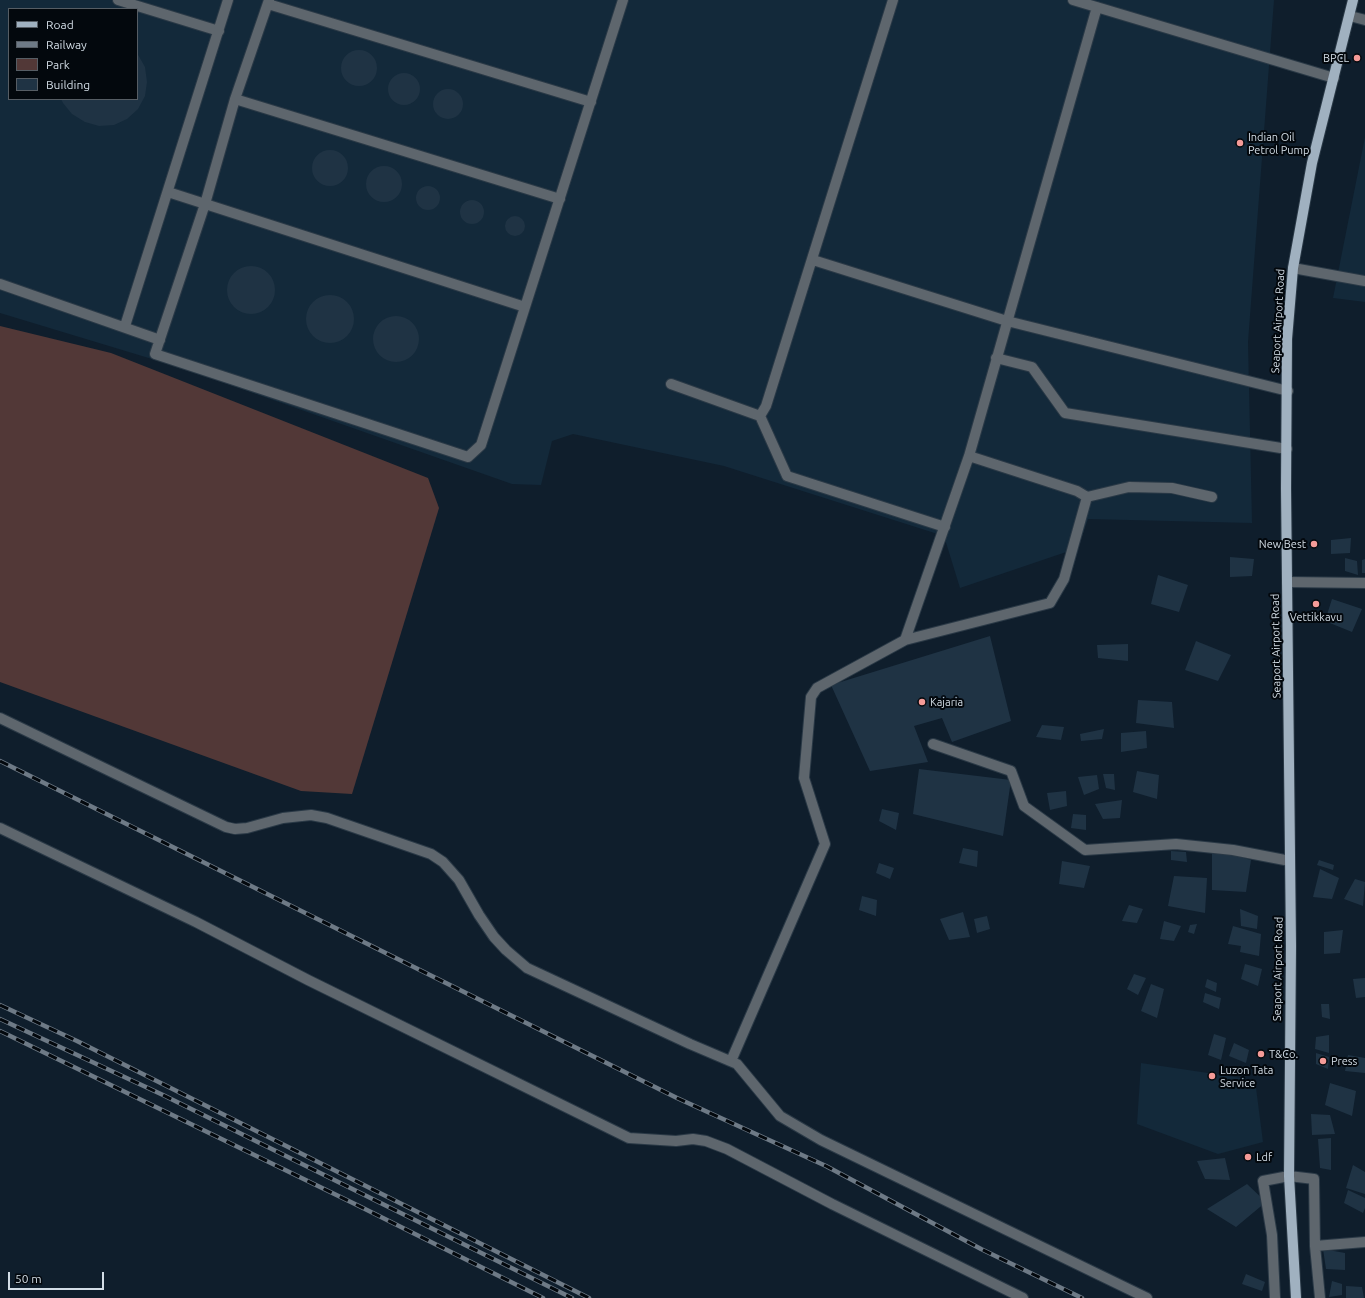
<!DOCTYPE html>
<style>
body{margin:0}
#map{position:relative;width:1365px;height:1298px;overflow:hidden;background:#0f1e2c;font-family:Ubuntu,sans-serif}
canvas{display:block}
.legend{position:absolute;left:8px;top:8px;width:130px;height:92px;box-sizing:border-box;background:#03080d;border:1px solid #565d64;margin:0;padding:5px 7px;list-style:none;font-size:12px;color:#d3dde6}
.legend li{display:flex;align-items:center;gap:8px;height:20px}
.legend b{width:20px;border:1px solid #565d64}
.scale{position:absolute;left:8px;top:1272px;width:96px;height:18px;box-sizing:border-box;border:2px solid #d3dde6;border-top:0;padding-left:5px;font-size:12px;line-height:14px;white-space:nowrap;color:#d3dde6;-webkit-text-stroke:3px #03080d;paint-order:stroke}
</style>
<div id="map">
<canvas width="1365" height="1298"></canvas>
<ul class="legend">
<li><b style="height:5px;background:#a0b1c0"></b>Road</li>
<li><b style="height:5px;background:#6e7a86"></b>Railway</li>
<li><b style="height:11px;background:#523837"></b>Park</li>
<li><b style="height:11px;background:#1f3344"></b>Building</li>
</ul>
<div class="scale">50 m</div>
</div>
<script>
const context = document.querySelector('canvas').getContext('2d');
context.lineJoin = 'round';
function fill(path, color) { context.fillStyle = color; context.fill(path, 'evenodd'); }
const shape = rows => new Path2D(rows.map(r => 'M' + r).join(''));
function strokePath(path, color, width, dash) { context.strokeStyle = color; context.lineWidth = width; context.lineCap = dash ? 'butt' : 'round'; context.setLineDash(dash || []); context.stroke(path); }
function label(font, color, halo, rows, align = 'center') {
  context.font = font + ' Ubuntu,sans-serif'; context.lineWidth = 4; context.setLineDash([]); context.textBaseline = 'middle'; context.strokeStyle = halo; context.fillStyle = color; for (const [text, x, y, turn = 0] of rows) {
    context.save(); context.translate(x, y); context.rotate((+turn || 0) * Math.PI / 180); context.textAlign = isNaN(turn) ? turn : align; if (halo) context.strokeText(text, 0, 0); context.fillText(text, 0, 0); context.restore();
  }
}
fill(shape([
 [0,0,1274,0,1248,342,1252,523,1088,519,1078,548,960,588,944,536,724,466,573,434,552,441,541,485,512,484,185,369,0,313],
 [9,9,137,9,137,99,9,99],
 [1365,137,1365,302,1333,298],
 [1141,1063,1255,1080,1263,1142,1218,1154,1137,1124]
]), '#13293a');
fill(shape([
 [0,326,111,353,428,478,439,508,352,794,301,791,0,682]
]), '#523837');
fill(shape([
 '341 68a18 18 0 1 1 36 0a18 18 0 1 1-36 0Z',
 [137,53,145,67,147,82,145,96,138,109,127,119,114,125,99,126,85,122,72,114,63,103,61,99,137,99],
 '388 89a16 16 0 1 1 32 0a16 16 0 1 1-32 0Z',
 '433 104a15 15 0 1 1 30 0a15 15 0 1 1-30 0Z',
 '312 168a18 18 0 1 1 36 0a18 18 0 1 1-36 0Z',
 '366 184a18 18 0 1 1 36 0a18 18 0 1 1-36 0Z',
 '416 198a12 12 0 1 1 24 0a12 12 0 1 1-24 0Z',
 '460 212a12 12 0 1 1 24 0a12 12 0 1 1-24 0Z',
 '505 226a10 10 0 1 1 20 0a10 10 0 1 1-20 0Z',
 '227 290a24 24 0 1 1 48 0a24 24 0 1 1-48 0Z',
 '306 319a24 24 0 1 1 48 0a24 24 0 1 1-48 0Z',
 '373 339a23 23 0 1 1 46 0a23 23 0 1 1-46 0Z',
 [1351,538,1350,553,1331,554,1331,540],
 [1230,557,1254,559,1252,576,1230,577],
 [1345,558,1357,561,1358,575,1345,571],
 [1365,559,1365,573,1362,573,1362,560],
 [1158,575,1188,585,1179,612,1151,604],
 [1332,599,1362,609,1352,632,1325,621],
 [990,636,1011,721,952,742,942,718,914,726,928,762,870,771,831,685],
 [1196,641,1231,655,1218,681,1185,670],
 [1128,644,1128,661,1098,658,1097,645],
 [1138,700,1172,702,1174,728,1136,723],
 [1042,725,1064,727,1061,740,1036,737],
 [1104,729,1102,739,1081,741,1080,734],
 [1146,731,1147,748,1121,752,1121,733],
 [919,769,1011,780,1003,836,913,814],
 [1137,771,1159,775,1157,799,1133,792],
 [1103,774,1114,774,1115,790,1106,788],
 [1097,775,1099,789,1084,795,1078,777],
 [1066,791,1067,806,1050,810,1047,793],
 [1122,800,1120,818,1103,819,1095,804],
 [882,809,899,813,896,830,879,821],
 [1073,814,1086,815,1086,830,1071,828],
 [963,848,978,851,977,867,959,863],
 [1212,849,1251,860,1246,892,1212,890],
 [1171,851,1186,852,1187,862,1171,860],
 [1319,860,1334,865,1333,870,1317,865],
 [1062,861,1090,866,1084,888,1059,884],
 [879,863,894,868,890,879,876,873],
 [1320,869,1339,878,1332,899,1313,897],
 [1174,876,1207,878,1205,913,1168,906],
 [1355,879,1365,882,1363,906,1344,899],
 [862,896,877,900,876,916,859,910],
 [1129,905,1143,909,1137,923,1122,921],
 [1240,909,1258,916,1257,929,1241,926],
 [963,912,970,937,949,940,940,919],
 [987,916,990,929,977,933,974,919],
 [1164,921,1181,926,1174,941,1160,939],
 [1197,924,1194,934,1188,932,1190,925],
 [1233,926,1261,934,1259,956,1240,952,1241,946,1228,944],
 [1343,930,1340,953,1324,954,1324,932],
 [1245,964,1262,969,1258,986,1241,979],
 [1134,974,1146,978,1138,995,1127,989],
 [1365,978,1365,997,1356,998,1353,979],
 [1207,979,1217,983,1216,992,1205,987],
 [1151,984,1164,989,1157,1018,1141,1011],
 [1205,993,1221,998,1219,1009,1203,1002],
 [1321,1004,1329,1004,1330,1019,1322,1017],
 [1214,1034,1226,1038,1221,1060,1208,1055],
 [1329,1035,1329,1053,1315,1049,1316,1037],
 [1234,1043,1249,1050,1246,1063,1229,1056],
 [1316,1053,1329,1057,1328,1069,1316,1064],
 [1348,1055,1365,1058,1365,1073,1345,1071],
 [1330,1083,1356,1091,1352,1116,1325,1105],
 [1311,1114,1330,1115,1335,1134,1312,1135],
 [1331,1138,1331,1170,1320,1168,1318,1139],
 [1225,1158,1230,1180,1205,1179,1197,1161],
 [1353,1165,1365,1172,1365,1194,1346,1188],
 [1247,1184,1266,1202,1236,1227,1207,1209],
 [1348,1190,1365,1198,1365,1208,1363,1213,1344,1203],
 [1323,1249,1345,1253,1345,1270,1326,1269],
 [1246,1274,1265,1282,1262,1291,1242,1284],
 [1332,1281,1342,1284,1342,1295,1329,1297],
 [1346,1286,1362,1287,1364,1298,1346,1298]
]), '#1f3344');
const minor = shape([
 [118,0,219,31],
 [269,0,235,99,205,204,155,354,468,457,481,445,623,0],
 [1073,0,1334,78],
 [268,4,591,102],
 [1350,16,1365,20],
 [235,99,560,199],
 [168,192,525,307],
 [813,260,1007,321,1288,391],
 [1293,268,1365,281],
 [0,284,160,340],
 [125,326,228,0],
 [996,358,1032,367,1065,413,1287,449],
 [671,384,760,416,787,476,945,527],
 [760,416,766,406,893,0],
 [969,456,1077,491,1087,497,1129,487,1172,488,1212,497],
 [1287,582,1365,583],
 [905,640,969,456,1097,7],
 [0,718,226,827,235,829,247,828,283,818,311,815,327,818,431,854,443,862,459,880,479,915,494,937,506,950,527,968,690,1044,737,1064,780,1116,821,1140,1147,1298],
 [933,744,1011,771,1024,806,1085,850,1176,844,1233,850,1290,861],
 [0,828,196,922,308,980,629,1138,676,1141,693,1139,706,1141,727,1149,832,1204,1023,1298],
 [731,1061,825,844,804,778,811,697,817,688,905,640,1050,603,1064,579,1087,497],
 [1315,1246,1365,1242],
 [1275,1298,1272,1235,1263,1181,1289,1176,1314,1179,1315,1246,1320,1298]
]);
const major = shape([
 [1296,1298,1289,1176,1291,946,1286,488,1287,339,1293,268,1312,163,1353,0]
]);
strokePath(minor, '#2a3946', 12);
strokePath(major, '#2a3946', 12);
strokePath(minor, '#5e666d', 10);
strokePath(major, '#a0b1c0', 10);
const rail = shape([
 [0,761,677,1098,826,1166,981,1249,1082,1298],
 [0,1005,77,1041,589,1298],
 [0,1019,163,1095,572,1298],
 [0,1031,359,1206,543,1298]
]);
strokePath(rail, '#6e7a86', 4.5);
strokePath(rail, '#03080d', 3, [9]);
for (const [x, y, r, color] of [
 [1357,58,4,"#f59b98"],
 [1240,143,4,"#f59b98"],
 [1314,544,4,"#f59b98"],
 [1316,604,4,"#f59b98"],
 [922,702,4,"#f59b98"],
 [1261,1054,4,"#f59b98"],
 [1323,1061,4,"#f59b98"],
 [1212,1076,4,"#f59b98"],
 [1248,1157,4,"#f59b98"]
]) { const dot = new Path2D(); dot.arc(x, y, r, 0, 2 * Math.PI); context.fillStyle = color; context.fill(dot); strokePath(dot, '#03080d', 1.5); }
label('11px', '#d3dde6', '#03080d', [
 ["BPCL",1349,58,"right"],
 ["Indian Oil",1248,137],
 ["Petrol Pump",1248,150],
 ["New Best",1306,544,"right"],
 ["Vettikkavu",1316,617,"center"],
 ["Kajaria",930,702],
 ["T&Co.",1269,1054],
 ["Press",1331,1061],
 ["Luzon Tata",1220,1070],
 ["Service",1220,1083],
 ["Ldf",1256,1157]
], 'left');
label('11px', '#d3dde6', '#03080d', [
 ["Seaport Airport Road",1278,321,-87],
 ["Seaport Airport Road",1276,646,-91],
 ["Seaport Airport Road",1278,969,-89]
]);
</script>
